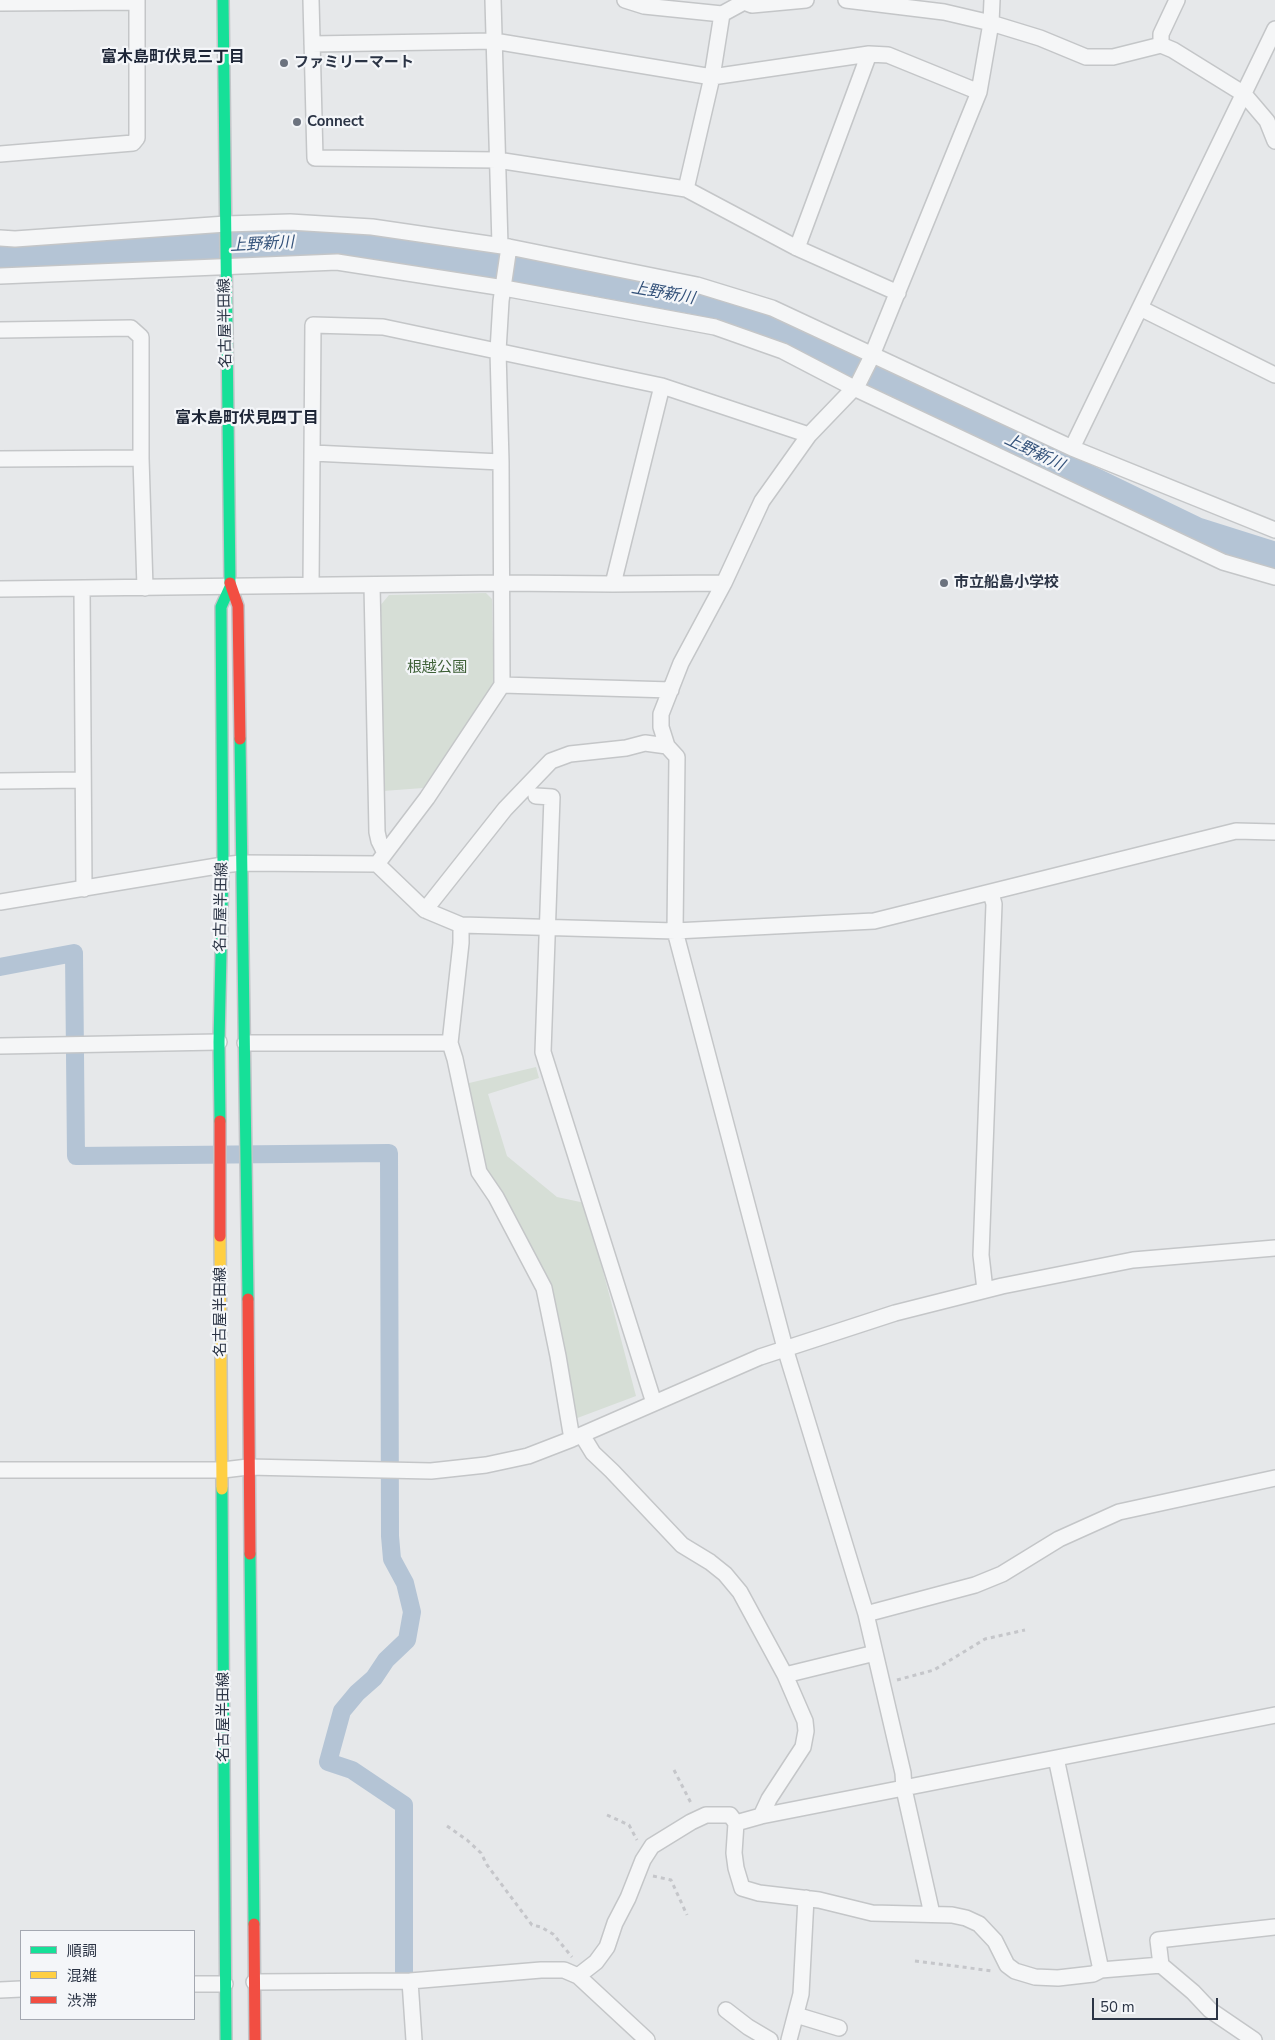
<!DOCTYPE html>
<meta charset="utf-8">
<style>
body{margin:0}
#map{position:relative;width:1275px;height:2040px;overflow:hidden;background:#e6e8ea;font-family:"Nunito Sans","Noto Sans JP",sans-serif}
canvas{display:block}
.legend{position:absolute;left:20px;top:1930px;width:175px;height:90px;box-sizing:border-box;background:#f4f6f9;border:1px solid #a4a8b1;margin:0;padding:6px 9px;list-style:none;font-size:15px;color:#2b3445}
.legend li{display:flex;align-items:center;gap:10px;height:25px}
.legend b{width:25px;border:1px solid #a4a8b1}
.scale{position:absolute;left:1092px;top:1998px;width:126px;height:22px;box-sizing:border-box;border:2px solid #2b3445;border-top:0;padding-left:6px;font-size:15px;line-height:18px;white-space:nowrap;color:#2b3445;-webkit-text-stroke:4px #f4f6f9;paint-order:stroke}
</style>
<div id="map">
<canvas width="1275" height="2040"></canvas>
<ul class="legend">
<li><b style="height:6px;background:#16e098"></b>順調</li>
<li><b style="height:6px;background:#ffcf43"></b>混雑</li>
<li><b style="height:6px;background:#f24e42"></b>渋滞</li>
</ul>
<div class="scale">50 m</div>
</div>
<script>
const context = document.querySelector('canvas').getContext('2d');
context.lineJoin = 'round';
function fill(path, color) { context.fillStyle = color; context.fill(path, 'evenodd'); }
const shape = rows => new Path2D(rows.map(r => 'M' + r).join(''));
function strokePath(path, color, width, dash) { context.strokeStyle = color; context.lineWidth = width; context.lineCap = dash ? 'butt' : 'round'; context.setLineDash(dash || []); context.stroke(path); }
function label(font, color, halo, rows, align = 'center') {
  context.font = font + ' "Nunito Sans","Noto Sans JP",sans-serif'; context.lineWidth = 4.5; context.setLineDash([]); context.textBaseline = 'middle'; context.strokeStyle = halo; context.fillStyle = color; for (const [text, x, y, turn = 0] of rows) {
    context.save(); context.translate(x, y); context.rotate((+turn || 0) * Math.PI / 180); context.textAlign = isNaN(turn) ? turn : align; if (halo) context.strokeText(text, 0, 0); context.fillText(text, 0, 0); context.restore();
  }
}
fill(shape([
 [486,593,492,599,494,685,423,788,383,791,379,607,389,595],
 [536,1067,539,1078,488,1094,507,1156,557,1197,585,1203,636,1396,572,1420,549,1287,483,1166,465,1084]
]), '#d6ded6');
strokePath(shape([
 [0,967,74,953,76,1156,389,1153,390,1536,392,1559,405,1583,412,1612,407,1640,386,1660,374,1678,357,1693,342,1711,328,1762,352,1770,404,1805,404,1972]
]), '#b4c4d5', 18);
strokePath(shape([
 [0,259,244,244,316,242,410,251,573,277,703,301,757,321,884,381,1196,532,1275,557]
]), '#b4c4d5', 30);
const street = shape([
 [311,0,315,158,497,160,686,189,797,248,898,293],
 [493,0,500,245],
 [625,0,644,6,722,14],
 [846,0,944,12,991,23,1040,38,1086,57,1113,57,1161,45,1173,50,1244,94,1267,121,1275,141],
 [744,2,752,5,806,0],
 [0,3,137,2],
 [312,44,494,41,712,77,869,54,888,55,979,92],
 [1161,45,1161,34,1177,0],
 [0,154,133,143,137,138,137,0],
 [686,189,712,77,722,14,744,2,744,0],
 [0,238,15,239,226,224,290,222,372,227,509,247,501,301,498,351,501,462,502,685],
 [509,247,697,285,772,308,1072,448,1275,530],
 [797,248,869,54],
 [0,276,337,262,504,288,715,327,783,351,854,388,1223,562,1275,577],
 [1140,308,1275,375],
 [0,330,131,328,141,337,141,458,145,588],
 [1072,448,1275,29],
 [313,453,501,462],
 [0,459,141,458],
 [613,584,662,386],
 [311,585,313,325,383,327,662,386,809,435],
 [372,585,377,832,379,841,385,853],
 [0,589,501,583,613,584,724,583],
 [82,589,84,889],
 [0,781,83,780],
 [536,796,552,797,543,1052,654,1403],
 [377,864,427,798,502,685,671,690],
 [0,902,223,865,241,863,377,864,425,910,461,925,461,943,450,1043,455,1059,479,1172,496,1197,544,1288,558,1356,572,1439],
 [425,910,505,809,551,761,570,754,626,748,645,743,667,746],
 [461,925,675,931,874,921,1236,831,1275,832],
 [245,1043,450,1043],
 [0,1046,219,1042],
 [985,1290,981,1255,994,904,991,893],
 [582,1435,593,1453,612,1471,682,1545,710,1562,725,1574,740,1592,785,1675,805,1721,806,1731,803,1747,769,1799,761,1816,736,1823,734,1853,736,1868,742,1888,759,1893,819,1900,872,1913,952,1915,966,1918,979,1924,995,1941,1007,1965,1015,1971,1035,1977,1058,1978,1093,1974,1101,1970],
 [0,1470,223,1470,248,1467,431,1471,486,1465,528,1456,572,1439,760,1357,895,1313,1002,1286,1133,1260,1275,1248],
 [866,1614,975,1585,1002,1574,1059,1539,1119,1512,1275,1478],
 [785,1675,875,1653],
 [1056,1758,1101,1970,1161,1965,1158,1940,1275,1927],
 [761,1816,1275,1715],
 [932,1914,904,1789,903,1773,866,1614,785,1348,675,931,677,757,667,746,661,727,661,714,681,663,724,583,762,501,809,435,858,384,870,360,979,92,991,23,992,0],
 [1161,1965,1193,1992,1210,2010,1254,2040],
 [578,1976,596,1962,607,1947,615,1923,628,1898,643,1860,652,1846,691,1822,706,1815,730,1815,736,1823],
 [410,1981,414,2040],
 [254,1982,410,1981,541,1970,564,1970,578,1976,647,2040],
 [194,1984,225,1984],
 [0,1990,21,1989],
 [726,2010,748,2027,770,2040],
 [796,2015,839,2028],
 [789,2040,801,1994,806,1898]
]);
const fast = shape([
 [223,0,230,583],
 [240,739,248,1299],
 [220,1121,219,1042,223,865,221,607,230,587],
 [222,1489,226,2040],
 [250,1554,254,1924]
]);
const slow = shape([
 [220,1236,222,1489]
]);
const jam = shape([
 [230,583,238,606,240,739],
 [220,1121,220,1236],
 [248,1299,250,1554],
 [254,1924,255,2040]
]);
strokePath(street, '#c4c6c8', 18);
strokePath(fast, '#c2c5c8', 14);
strokePath(slow, '#c2c5c8', 14);
strokePath(jam, '#c2c5c8', 14);
strokePath(shape([
 [897,1680,934,1670,985,1639,1025,1630],
 [674,1770,692,1805],
 [607,1815,629,1825,637,1840],
 [447,1826,467,1840,481,1853,487,1865,532,1925,541,1927,553,1934,572,1957],
 [653,1876,671,1880,687,1915],
 [915,1961,993,1971]
]), '#c5c6ca', 3, [4, 4]);
strokePath(street, '#f5f6f7', 15);
strokePath(fast, '#16e098', 11);
strokePath(slow, '#ffcf43', 11);
strokePath(jam, '#f24e42', 11);
for (const [x, y, r, color] of [
 [284,63,5,"#6c737f"],
 [297,122,5,"#6c737f"],
 [944,583,5,"#6c737f"]
]) { const dot = new Path2D(); dot.arc(x, y, r, 0, 2 * Math.PI); context.fillStyle = color; context.fill(dot); strokePath(dot, '#f4f6f9', 2); }
label('bold 15px', '#2b3445', '#f4f6f9', [
 ["ファミリーマート",294,63],
 ["Connect",307,122],
 ["市立船島小学校",954,583]
], 'left');
label('15px', '#2b3445', '#f4f6f9', [
 ["名古屋半田線",226,323,-91],
 ["名古屋半田線",222,907,-89],
 ["名古屋半田線",221,1312,-90],
 ["名古屋半田線",224,1717,-90]
]);
label('15px', '#3f6138', '#f4f6f9', [
 ["根越公園",437,668]
]);
label('bold 16px', '#1d2536', '#f4f6f9', [
 ["富木島町伏見三丁目",173,58],
 ["富木島町伏見四丁目",247,419]
]);
label('italic 16px', '#34527a', '#f4f6f9', [
 ["上野新川",262,245,-3],
 ["上野新川",663,294,10],
 ["上野新川",1034,453,26]
]);
</script>
